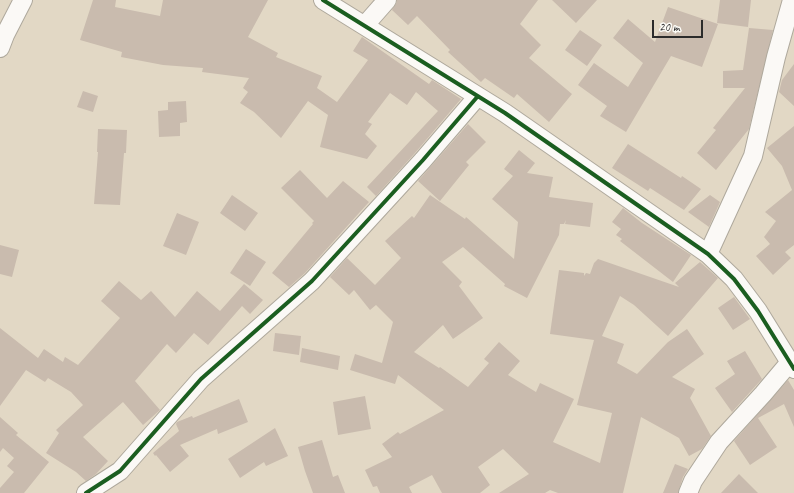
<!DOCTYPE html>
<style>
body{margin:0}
#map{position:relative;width:794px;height:493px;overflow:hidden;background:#e2d8c5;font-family:Caveat,sans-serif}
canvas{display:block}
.scale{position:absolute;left:652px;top:20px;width:51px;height:18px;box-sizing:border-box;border:2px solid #2b2b2b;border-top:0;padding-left:5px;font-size:12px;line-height:14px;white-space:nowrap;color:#2b2b2b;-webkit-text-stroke:3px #fdfcf7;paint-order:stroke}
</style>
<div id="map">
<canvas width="794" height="493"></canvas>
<div class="scale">20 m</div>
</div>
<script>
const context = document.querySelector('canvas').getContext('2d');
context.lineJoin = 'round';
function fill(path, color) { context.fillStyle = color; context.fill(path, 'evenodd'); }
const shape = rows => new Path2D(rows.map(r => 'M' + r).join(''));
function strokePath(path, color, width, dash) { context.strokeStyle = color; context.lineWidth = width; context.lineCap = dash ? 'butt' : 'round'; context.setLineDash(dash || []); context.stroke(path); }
fill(shape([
 [93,0,116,0,115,7,160,16,163,0,268,0,248,37,278,53,276,57,322,76,317,88,337,102,368,60,353,51,362,37,429,84,432,80,461,99,415,153,376,196,367,187,438,111,416,92,407,105,390,93,368,122,372,124,365,134,377,146,367,159,320,147,328,115,308,101,281,138,254,112,240,103,248,92,243,88,249,78,202,72,203,68,163,65,121,57,122,52,80,40],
 [397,0,538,0,520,24,541,45,529,58,572,94,549,122,517,94,514,98,485,78,481,82,448,52,450,50,417,16,408,25,392,10,397,2],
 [552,0,597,0,576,23],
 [720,0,751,0,748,27,717,23],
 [668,7,718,24,702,67,671,56,626,132,600,116,607,106,578,85,594,63,628,87,643,63,613,38,628,19,655,42],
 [749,28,773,30,749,129,716,170,697,153,716,130,713,128,745,88,723,88,723,71,743,70],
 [580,30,602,45,587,66,565,50],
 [794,64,794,106,779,92,782,80],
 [83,91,98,96,93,112,77,107],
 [186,101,187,122,180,123,180,136,159,137,158,111,168,110,168,102],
 [468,124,486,142,466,162,469,165,440,201,418,181],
 [794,126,794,245,785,252,791,258,773,275,756,256,770,244,764,237,776,221,765,212,792,190,782,166,767,148],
 [98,129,127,130,126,153,124,153,120,205,94,204,98,152,97,152],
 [628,144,681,178,682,176,701,189,684,210,650,188,648,191,612,168],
 [519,150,535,163,527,173,553,177,549,197,593,203,590,227,565,224,566,220,564,224,560,224,559,235,527,298,504,286,505,284,463,247,442,262,462,282,459,286,483,318,453,339,443,325,414,352,439,368,440,367,468,387,489,363,484,359,499,342,520,361,508,375,536,392,540,383,574,399,553,442,600,463,612,413,577,405,594,340,550,334,559,270,584,273,584,276,586,273,590,274,594,263,598,259,679,287,675,283,700,262,718,278,668,336,634,305,620,296,602,336,624,344,617,363,637,374,668,342,687,329,704,354,672,377,695,389,690,398,711,436,702,449,689,456,679,438,641,417,623,493,558,493,550,490,545,493,499,493,529,474,503,449,478,467,490,485,480,493,442,493,432,475,409,487,412,493,380,493,377,486,373,487,365,470,392,457,382,444,398,432,400,434,444,410,398,375,395,384,350,370,355,354,382,363,393,322,376,305,370,310,354,290,349,295,330,277,347,258,375,285,401,258,385,241,412,216,414,218,430,195,465,219,466,217,514,259,518,222,492,199,513,176,504,169],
 [300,170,327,198,343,181,369,202,305,273,289,287,272,273,313,224,312,223,314,221,281,188],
 [232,195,258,213,245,231,220,213],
 [710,195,720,202,709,227,688,212],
 [623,208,642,223,691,255,673,282,620,241,622,239,616,235,621,229,612,222],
 [177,213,199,222,186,255,163,246],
 [0,245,19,250,12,277,0,274],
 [246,249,266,262,250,286,230,273],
 [119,281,141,300,151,291,175,317,197,291,220,311,244,284,263,300,250,314,242,306,208,345,194,333,176,353,167,344,135,381,160,410,143,425,123,402,83,437,108,461,96,474,86,481,76,472,46,453,59,433,56,430,83,405,71,392,48,378,45,382,26,370,0,406,0,328,38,358,44,349,63,362,65,357,78,365,120,318,101,301],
 [734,297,750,319,733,330,718,308],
 [275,333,301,336,299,355,273,351],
 [302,348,340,356,338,370,300,362],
 [745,351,762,379,732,412,715,388,735,374,727,361],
 [788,380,794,390,794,427,784,404,758,418,777,447,750,465,734,441],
 [365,396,371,429,338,435,333,402],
 [239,399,248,422,218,434,217,429,180,445,189,456,170,472,156,455,155,456,153,453,179,431,176,424,177,422,192,416,193,418],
 [0,417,18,433,16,435,49,462,24,493,0,493,0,488,14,472,7,466,14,458,3,448,0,452],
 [275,428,288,456,266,466,264,462,240,478,228,459],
 [322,440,333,477,338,475,345,493,313,493,305,471,298,447],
 [675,464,688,469,683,477,678,493,663,493],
 [739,474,758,493,721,493]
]), '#c9bbae');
const minor = shape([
 [323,0,505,113,708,254,734,279,758,311,794,369],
 [365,25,387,0],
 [0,48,5,35,23,0],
 [708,254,753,156,776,57,792,0],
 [86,493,120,471,201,379,312,281,423,160,478,96],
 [688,493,693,481,719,442,763,394,790,362]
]);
strokePath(minor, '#aea89c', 20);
strokePath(minor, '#fbf9f6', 18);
strokePath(shape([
 [323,0,505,113,708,254,734,279,758,311,794,369],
 [86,493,120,471,201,379,312,281,423,160,478,96]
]), '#1b5e20', 4);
</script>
